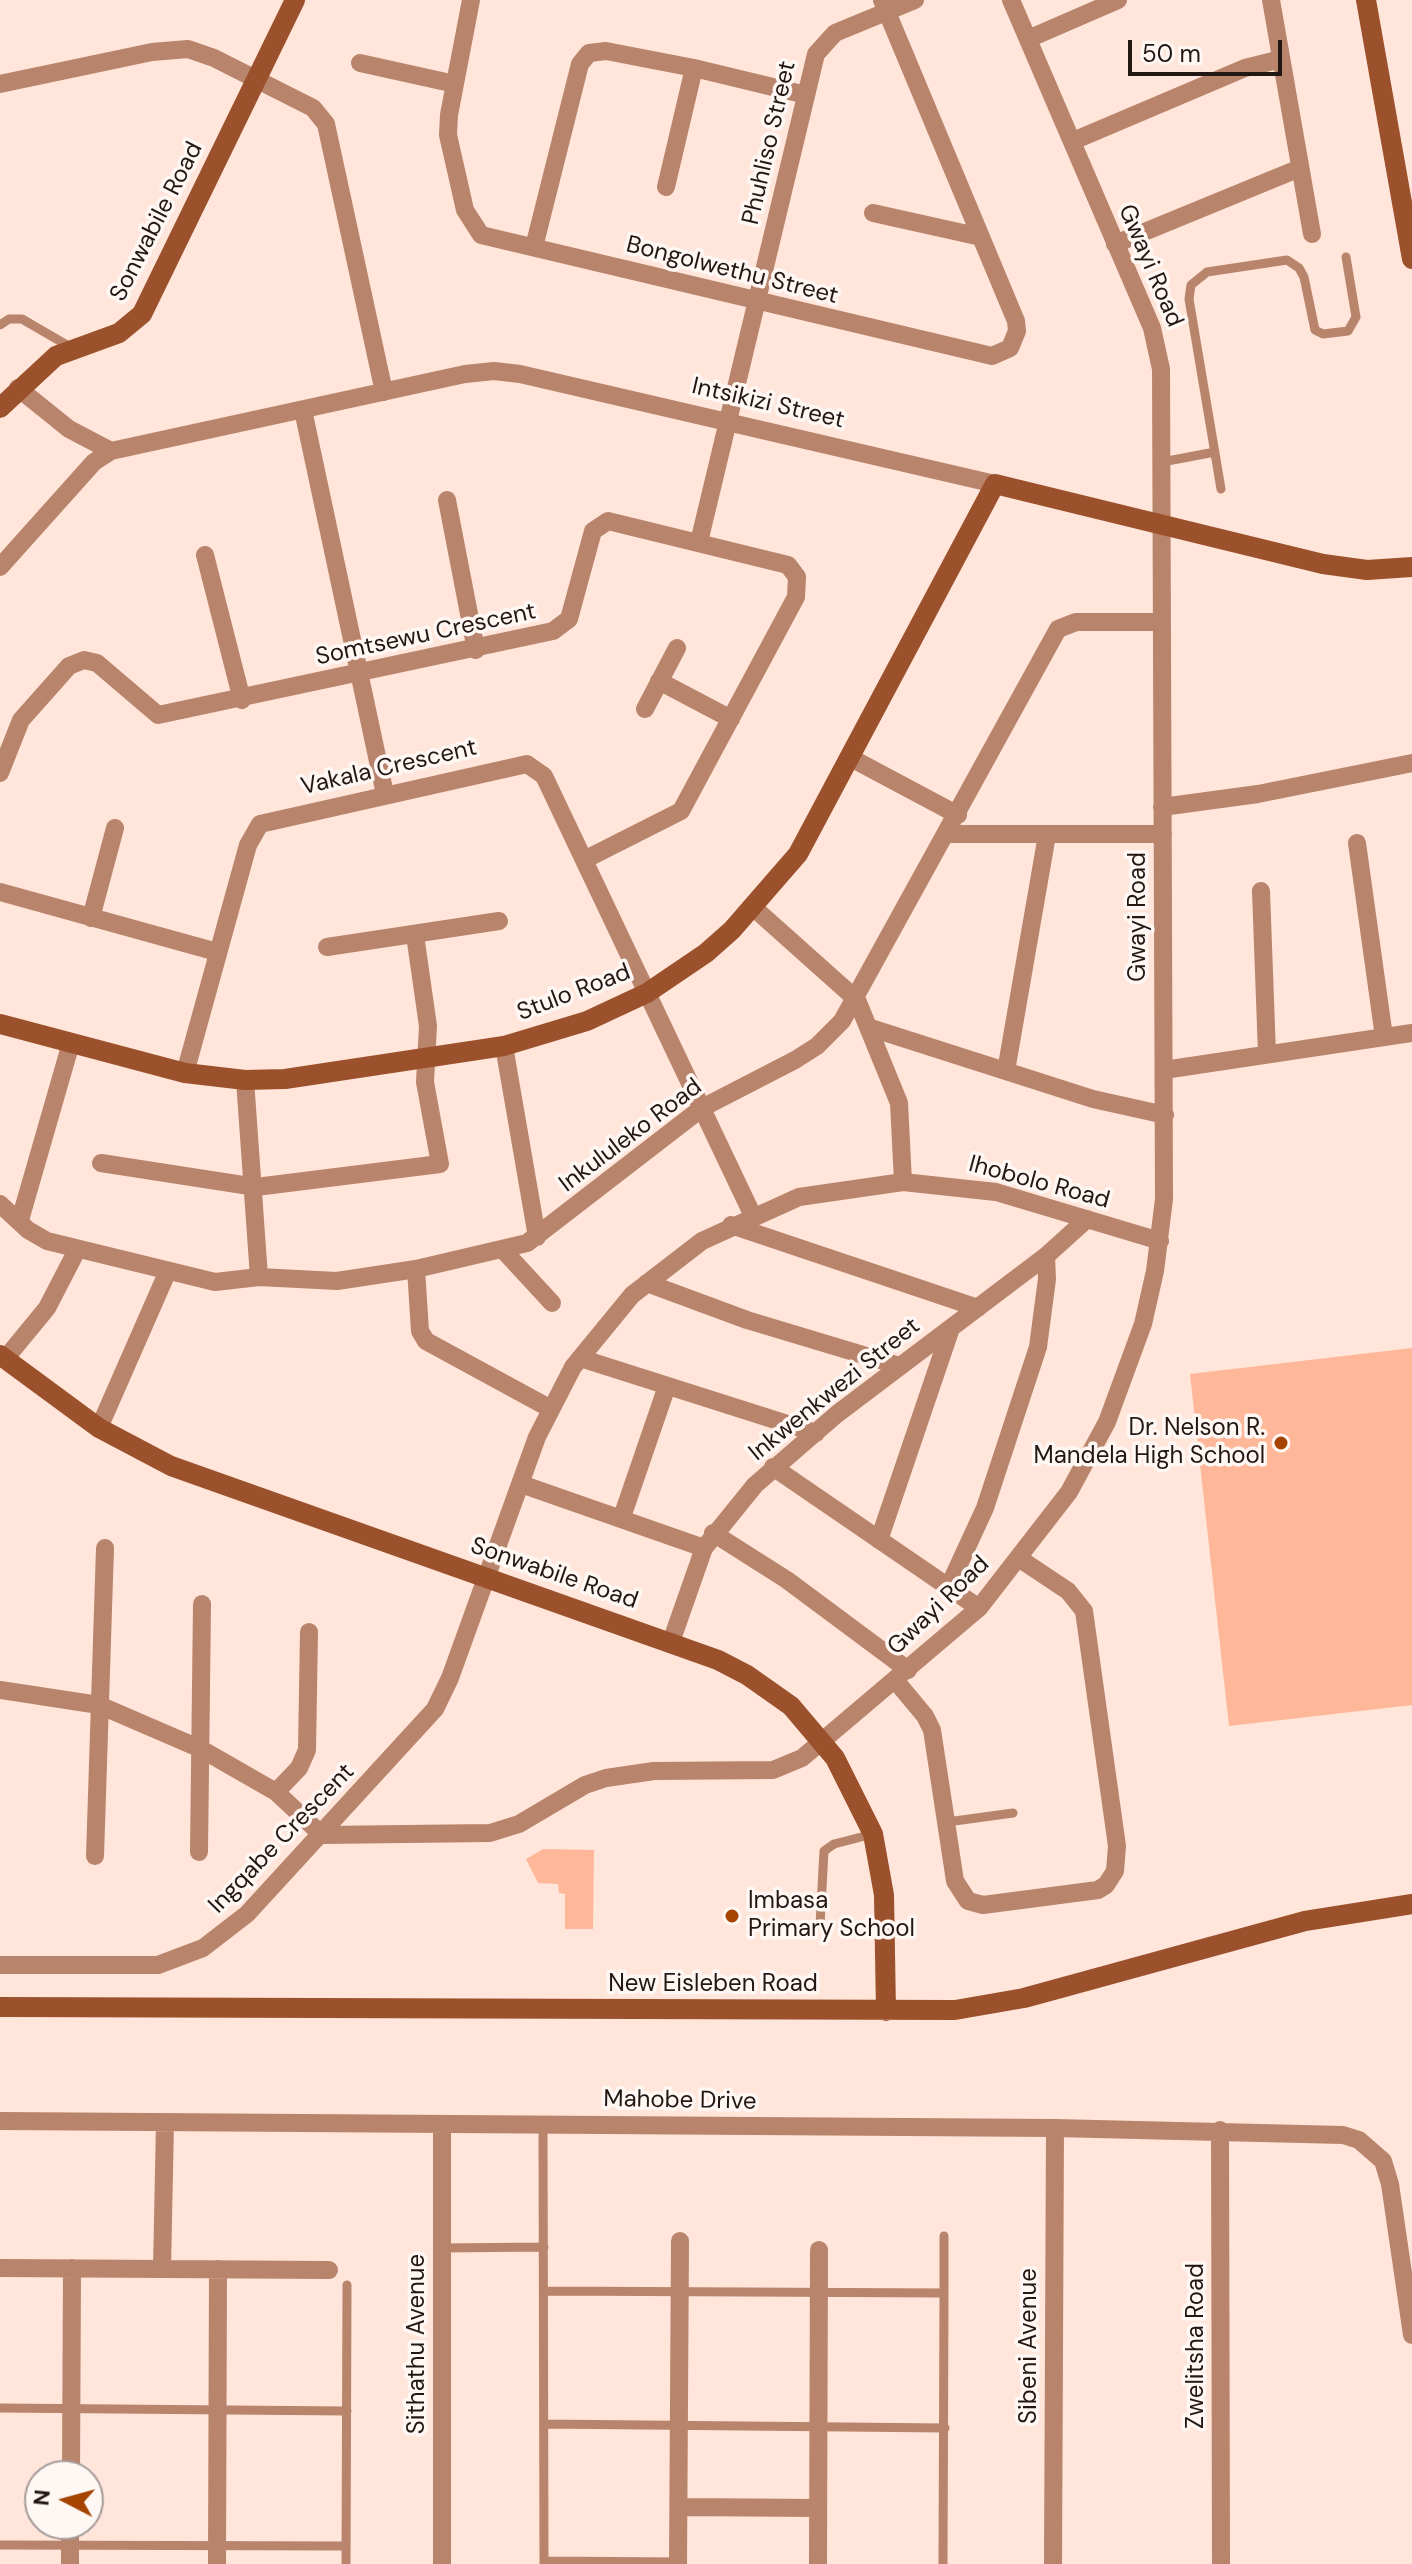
<!DOCTYPE html>
<style>
body{margin:0}
#map{position:relative;width:1412px;height:2564px;overflow:hidden;background:#ffe5da;font-family:"DM Sans",sans-serif}
canvas{display:block}
.north{position:absolute;left:24px;top:2460px;width:80px;height:80px;box-sizing:border-box;background:#fef7f4;border:2px solid #a69d9a;border-radius:50%;rotate:276deg;font-size:22px;font-weight:700;line-height:32px;text-align:center;color:#221713}
.north::after{content:'';display:block;margin:auto;width:28px;height:36px;background:#a54300;clip-path:polygon(50% 0,100% 100%,50% 72%,0 100%)}
.scale{position:absolute;left:1128px;top:40px;width:154px;height:36px;box-sizing:border-box;border:4px solid #221713;border-top:0;padding-left:10px;font-size:24px;line-height:28px;white-space:nowrap;color:#221713;-webkit-text-stroke:6px #fef7f4;paint-order:stroke}
</style>
<div id="map">
<canvas width="1412" height="2564"></canvas>
<div class="north">N</div>
<div class="scale">50 m</div>
</div>
<script>
const context = document.querySelector('canvas').getContext('2d');
context.lineJoin = 'round';
function fill(path, color) { context.fillStyle = color; context.fill(path, 'evenodd'); }
const shape = rows => new Path2D(rows.map(r => 'M' + r).join(''));
function strokePath(path, color, width, dash) { context.strokeStyle = color; context.lineWidth = width; context.lineCap = dash ? 'butt' : 'round'; context.setLineDash(dash || []); context.stroke(path); }
function label(font, color, halo, rows, align = 'center') {
  context.font = font + ' "DM Sans",sans-serif'; context.lineWidth = 7; context.setLineDash([]); context.textBaseline = 'middle'; context.strokeStyle = halo; context.fillStyle = color; for (const [text, x, y, turn = 0] of rows) {
    context.save(); context.translate(x, y); context.rotate((+turn || 0) * Math.PI / 180); context.textAlign = isNaN(turn) ? turn : align; if (halo) context.strokeText(text, 0, 0); context.fillText(text, 0, 0); context.restore();
  }
}
fill(shape([
 [1412,1348,1412,1705,1229,1726,1190,1374],
 [543,1849,594,1850,593,1929,565,1929,565,1894,559,1893,558,1884,538,1883,526,1859]
]), '#feb899');
strokePath(shape([
 [0,325,9,319,22,319,72,348],
 [1162,462,1215,452],
 [1221,489,1189,299,1191,285,1207,272,1287,260,1299,268,1304,277,1315,330,1323,334,1348,331,1356,317,1346,257],
 [947,1822,1013,1813],
 [820,1925,824,1851,834,1844,873,1834],
 [543,2124,544,2564],
 [442,2248,544,2247],
 [544,2291,944,2293,944,2236],
 [0,2408,347,2411],
 [544,2424,945,2428],
 [0,2545,346,2546],
 [544,2561,678,2562],
 [346,2564,347,2285],
 [943,2564,944,2293]
]), '#b9846c', 9);
strokePath(shape([
 [471,0,449,115,448,135,465,210,481,235,992,356,1010,348,1017,331,1016,321,882,0],
 [1271,0,1312,234],
 [1028,39,1118,0],
 [360,63,455,84],
 [0,84,152,52,188,49,214,58,313,108,326,124,384,392],
 [1073,141,1245,68,1281,59],
 [666,187,694,68],
 [873,213,981,237],
 [1115,244,1300,168],
 [534,247,580,64,589,53,606,51,694,68,806,95],
 [18,388,69,429,111,451],
 [303,410,385,794],
 [447,500,476,650],
 [699,542,816,54,835,33,915,0],
 [205,555,242,700],
 [0,567,94,462,111,451,465,374,494,371,520,374,995,484],
 [659,681,731,719],
 [645,709,677,648],
 [851,758,958,815],
 [0,773,21,720,69,666,84,660,97,663,158,715,553,631,569,619,593,531,608,521,788,565,797,577,796,597,681,811,586,859],
 [1162,807,1258,794,1412,763],
 [947,834,1163,834],
 [1357,843,1384,1037],
 [1261,891,1267,1054],
 [0,892,217,952],
 [754,908,857,1000,899,1103,903,1182],
 [91,918,115,828],
 [327,947,499,921],
 [871,1028,1093,1099,1165,1115],
 [504,1046,537,1237],
 [1164,1070,1412,1033],
 [1006,1071,1047,835],
 [185,1073,248,845,260,824,527,764,544,776,753,1216],
 [245,1080,259,1277],
 [101,1163,256,1187,440,1164,425,1082,428,1026,415,935],
 [0,1204,28,1230,47,1241,215,1282,259,1277,337,1281,416,1269,527,1243,702,1108,795,1060,817,1046,842,1021,1058,629,1076,622,1162,622],
 [20,1220,71,1043],
 [731,1225,978,1308],
 [504,1251,552,1303],
 [416,1269,420,1331,426,1341,551,1409],
 [647,1283,747,1320,900,1366],
 [580,1358,816,1433],
 [5,1359,47,1308,77,1250],
 [99,1428,167,1273],
 [773,1467,979,1608],
 [521,1484,704,1548],
 [622,1517,667,1386],
 [713,1533,787,1580,908,1670],
 [879,1540,950,1331],
 [949,1586,985,1508,1038,1347,1047,1279,1046,1256],
 [671,1642,704,1548,755,1485,837,1414,1046,1256,1087,1219],
 [895,1680,925,1716,932,1730,955,1881,968,1901,983,1905,1098,1890,1106,1885,1115,1871,1117,1846,1084,1611,1068,1591,1020,1559],
 [0,1690,99,1705,201,1749,276,1792,322,1835,490,1833,519,1824,585,1785,606,1778,654,1771,773,1770,802,1758,979,1608,1069,1492,1107,1422,1143,1324,1155,1271,1164,1199,1161,369,1152,328,1011,0],
 [276,1792,299,1768,307,1750,309,1632],
 [199,1852,202,1604],
 [95,1856,105,1548],
 [0,1965,158,1965,203,1948,247,1914,435,1709,450,1678,537,1437,573,1367,632,1295,702,1241,799,1197,903,1182,996,1192,1160,1241],
 [0,2121,1055,2128,1343,2135,1359,2140,1383,2161,1390,2184,1412,2335],
 [442,2125,442,2564],
 [1220,2130,1221,2564],
 [0,2268,329,2270],
 [162,2269,165,2122],
 [71,2476,72,2268],
 [679,2507,818,2508],
 [70,2564,70,2524],
 [217,2564,218,2269],
 [678,2564,680,2241],
 [818,2564,819,2250],
 [1053,2564,1055,2128]
]), '#b9846c', 18);
strokePath(shape([
 [1366,0,1412,259],
 [0,408,56,356,119,333,142,314,295,0],
 [0,1024,185,1073,245,1080,285,1079,504,1046,587,1021,647,993,706,953,732,930,798,854,995,484,1323,564,1367,570,1412,567],
 [0,1355,99,1428,171,1466,718,1660,747,1675,791,1706,835,1758,873,1834,884,1895,886,2011],
 [0,2007,955,2010,1024,1998,1305,1921,1412,1904]
]), '#9b512c', 20);
for (const [x, y, r, color] of [
 [1281,1443,8,"#a54300"],
 [732,1916,8,"#a54300"]
]) { const dot = new Path2D(); dot.arc(x, y, r, 0, 2 * Math.PI); context.fillStyle = color; context.fill(dot); strokePath(dot, '#fef7f4', 3); }
label('24px', '#221713', '#fef7f4', [
 ["Phuhliso Street",770,143,-77],
 ["Sonwabile Road",157,222,-63],
 ["Gwayi Road",1150,266,67],
 ["Bongolwethu Street",732,271,14],
 ["Intsikizi Street",768,404,13],
 ["Somtsewu Crescent",426,635,-12],
 ["Vakala Crescent",389,768,-13],
 ["Gwayi Road",1139,917,-90],
 ["Stulo Road",574,993,-21],
 ["Inkululeko Road",631,1136,-37],
 ["Ihobolo Road",1039,1183,15],
 ["Inkwenkwezi Street",835,1390,-39],
 ["Sonwabile Road",554,1574,19],
 ["Gwayi Road",939,1606,-44],
 ["Ingqabe Crescent",282,1839,-46],
 ["New Eisleben Road",713,1985],
 ["Mahobe Drive",680,2101,1],
 ["Sithathu Avenue",418,2344,-90],
 ["Sibeni Avenue",1030,2346,-90],
 ["Zwelitsha Road",1197,2346,-90]
]);
label('24px', '#221713', '#fef7f4', [
 ["Dr. Nelson R.",1265,1429],
 ["Mandela High School",1265,1457],
 ["Imbasa",748,1902,"left"],
 ["Primary School",748,1930,"left"]
], 'right');
</script>
